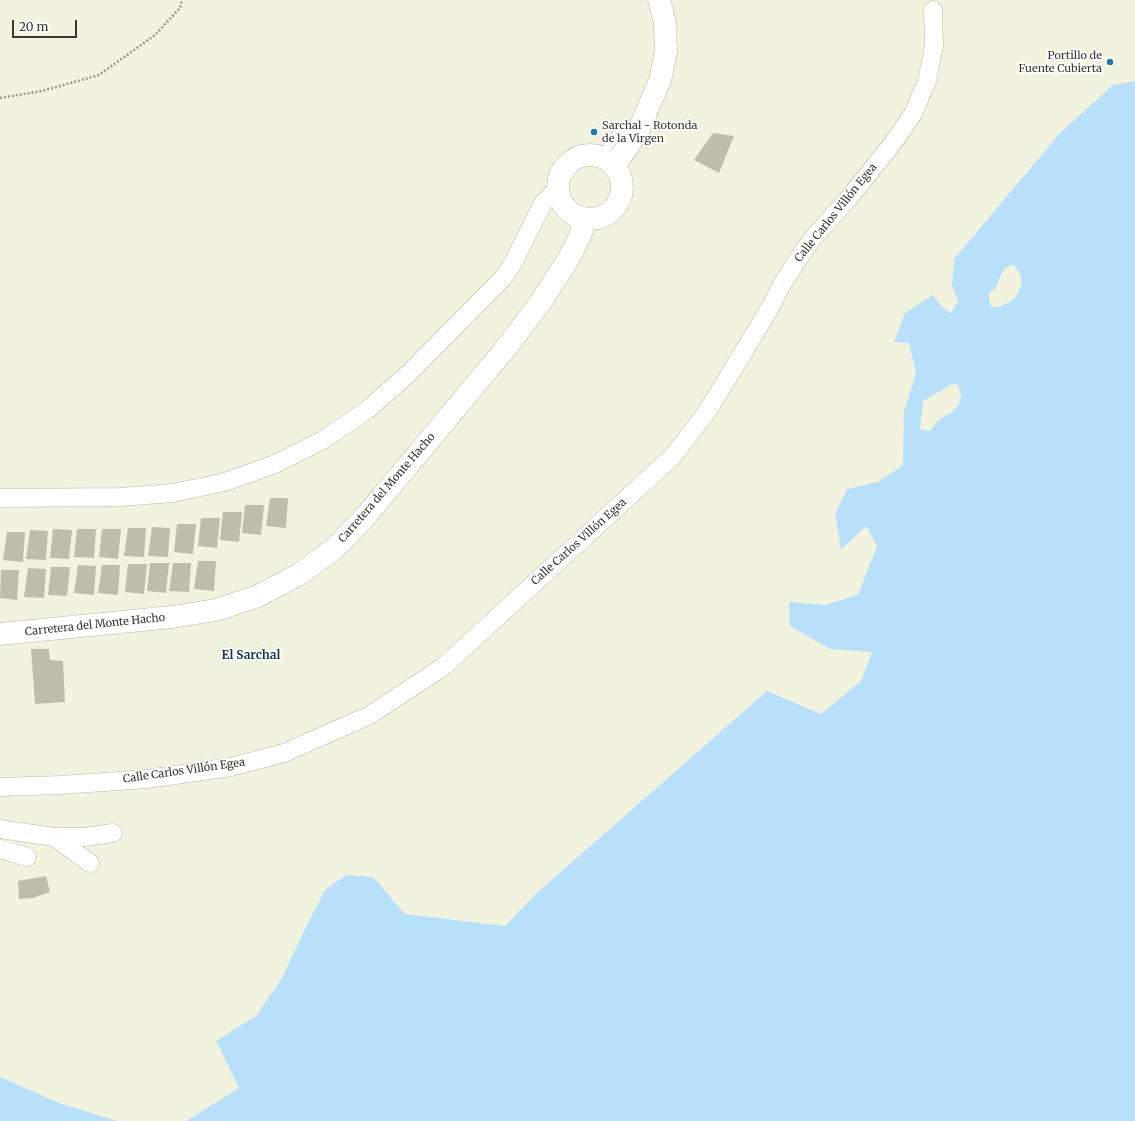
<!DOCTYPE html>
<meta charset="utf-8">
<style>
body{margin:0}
#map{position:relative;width:1135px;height:1121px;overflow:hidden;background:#f2f3de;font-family:Merriweather,serif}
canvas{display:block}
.scale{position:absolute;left:12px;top:20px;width:65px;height:18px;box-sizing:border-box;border:2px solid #393931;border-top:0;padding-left:5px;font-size:12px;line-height:14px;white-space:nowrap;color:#393931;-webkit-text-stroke:3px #fff;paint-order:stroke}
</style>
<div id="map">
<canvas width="1135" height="1121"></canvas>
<div class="scale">20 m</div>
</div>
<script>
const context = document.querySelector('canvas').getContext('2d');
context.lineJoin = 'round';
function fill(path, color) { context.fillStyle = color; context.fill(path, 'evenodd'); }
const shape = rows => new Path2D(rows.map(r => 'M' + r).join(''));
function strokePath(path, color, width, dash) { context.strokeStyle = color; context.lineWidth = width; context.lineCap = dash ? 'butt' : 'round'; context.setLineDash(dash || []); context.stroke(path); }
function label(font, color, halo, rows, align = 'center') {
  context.font = font + ' Merriweather,serif'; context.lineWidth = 3.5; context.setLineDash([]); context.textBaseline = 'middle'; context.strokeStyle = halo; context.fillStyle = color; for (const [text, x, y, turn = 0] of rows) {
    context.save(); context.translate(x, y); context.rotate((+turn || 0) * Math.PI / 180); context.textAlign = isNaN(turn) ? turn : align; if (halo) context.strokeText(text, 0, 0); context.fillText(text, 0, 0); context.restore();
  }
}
fill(shape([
 [1135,81,1135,1121,186,1121,239,1088,216,1041,256,1016,282,978,305,929,325,890,346,875,373,877,405,914,505,926,538,892,767,691,821,714,861,681,872,652,830,649,790,626,789,602,825,605,858,595,877,546,866,526,841,550,835,513,847,489,878,482,903,465,904,412,916,373,909,343,894,342,905,313,933,295,942,307,951,313,958,302,952,286,954,259,1061,132,1113,85],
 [1011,265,1014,265,1020,274,1022,281,1019,292,1013,300,999,307,991,307,989,299,989,293,995,289,1003,270],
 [952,384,958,385,961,396,959,404,951,413,939,419,930,431,920,429,923,401],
 [0,1077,59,1103,117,1121,0,1121]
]), '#b9e0fa');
fill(shape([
 [713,133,734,136,719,173,694,160],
 [270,498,288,498,286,528,266,526],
 [245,505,264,505,261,535,242,533],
 [223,512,242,512,239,542,220,540],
 [201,518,220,518,217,548,198,546],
 [177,524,196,524,193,554,174,552],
 [152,527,170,528,168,557,148,556],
 [128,528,146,528,144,557,124,556],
 [53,529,72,530,69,559,50,558],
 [77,529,96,529,94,558,74,557],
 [102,529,121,529,118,559,99,557],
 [30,530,48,531,46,560,26,559],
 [7,532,25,532,23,562,3,560],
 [198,561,216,561,214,591,194,589],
 [150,563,169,563,166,593,147,591],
 [173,563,191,563,189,592,169,591],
 [128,564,147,564,144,594,125,592],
 [78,565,96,566,94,595,74,593],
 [102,565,120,565,118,595,98,593],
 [51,567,70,567,67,596,48,595],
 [28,568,46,569,44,598,24,597],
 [1,570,19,570,17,600,0,598],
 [31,649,49,649,50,660,63,661,65,702,35,704],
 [46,876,50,892,33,898,19,899,18,881]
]), '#bdbeaa');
const service = shape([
 [601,157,616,135,634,132]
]);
const minor = shape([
 [0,498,120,497,173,493,225,482,275,464,323,440,367,410,407,375,503,278,513,263,543,203,557,189],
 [0,787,60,785,147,779,231,767,284,753,368,716,443,667,673,456,707,412,770,308,781,286,796,262,812,239,849,198,893,143,913,114,927,81,934,46,933,10],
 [0,829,26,833,54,837,84,837,113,833],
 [54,837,90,863],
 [0,849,27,857]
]);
const secondary = shape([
 '558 187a32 32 0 1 1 64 0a32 32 0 1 1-64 0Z',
 [614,166,638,132,660,80,666,52,665,23,659,0],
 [0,634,172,617,216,610,258,596,298,575,334,549,365,517,506,348,540,303,569,258,580,236,585,220]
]);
strokePath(service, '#b8b9a5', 10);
strokePath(minor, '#b8b9a5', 19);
strokePath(secondary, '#b8b9a5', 23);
strokePath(shape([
 [0,98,42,91,99,75,155,35,180,8,182,0]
]), '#999a8b', 2.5, [2, 2]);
strokePath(service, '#fff', 9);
strokePath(minor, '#fff', 18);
strokePath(secondary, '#fff', 22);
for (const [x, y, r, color] of [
 [1110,62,4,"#2079a8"],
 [594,132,4,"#2079a8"]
]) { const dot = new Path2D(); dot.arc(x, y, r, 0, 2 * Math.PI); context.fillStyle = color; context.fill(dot); strokePath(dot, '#fff', 1.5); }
label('11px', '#393931', '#fff', [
 ["Portillo de",1102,56],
 ["Fuente Cubierta",1102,69],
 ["Sarchal - Rotonda",602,126,"left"],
 ["de la Virgen",602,139,"left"]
], 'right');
label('11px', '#393931', '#fff', [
 ["Calle Carlos Villón Egea",836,213,-51],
 ["Carretera del Monte Hacho",387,488,-49],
 ["Calle Carlos Villón Egea",579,542,-42],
 ["Carretera del Monte Hacho",95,625,-6],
 ["Calle Carlos Villón Egea",184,771,-8]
]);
label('bold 12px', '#113a51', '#fff', [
 ["El Sarchal",251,656]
]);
</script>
